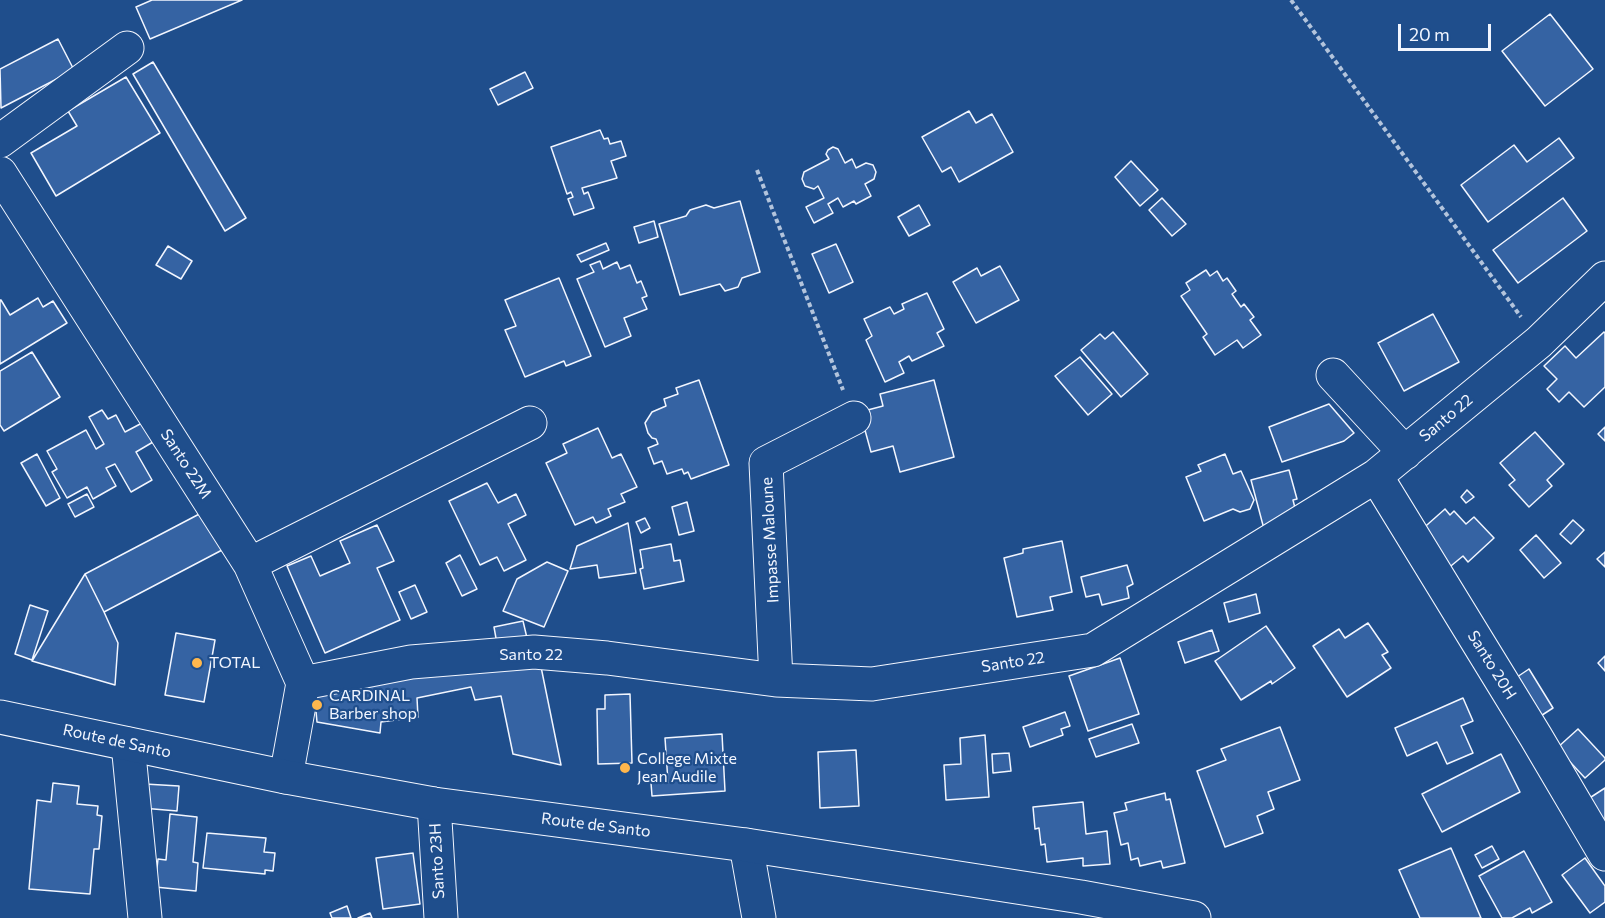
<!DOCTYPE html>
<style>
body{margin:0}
#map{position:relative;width:1605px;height:918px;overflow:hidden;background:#1f4e8c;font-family:Commissioner,sans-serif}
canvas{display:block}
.scale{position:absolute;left:1398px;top:24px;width:93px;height:27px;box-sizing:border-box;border:3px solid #f2f6ff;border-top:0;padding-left:8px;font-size:18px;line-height:21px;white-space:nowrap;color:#f2f6ff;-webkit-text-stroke:4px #1f4e8c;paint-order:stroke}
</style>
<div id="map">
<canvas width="1605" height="918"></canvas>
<div class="scale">20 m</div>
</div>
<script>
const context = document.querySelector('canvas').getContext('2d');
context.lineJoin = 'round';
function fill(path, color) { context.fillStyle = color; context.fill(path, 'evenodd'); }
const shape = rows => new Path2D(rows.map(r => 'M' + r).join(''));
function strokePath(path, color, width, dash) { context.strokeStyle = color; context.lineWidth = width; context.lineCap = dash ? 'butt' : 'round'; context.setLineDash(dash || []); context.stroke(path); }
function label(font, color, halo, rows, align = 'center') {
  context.font = font + ' Commissioner,sans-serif'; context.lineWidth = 4.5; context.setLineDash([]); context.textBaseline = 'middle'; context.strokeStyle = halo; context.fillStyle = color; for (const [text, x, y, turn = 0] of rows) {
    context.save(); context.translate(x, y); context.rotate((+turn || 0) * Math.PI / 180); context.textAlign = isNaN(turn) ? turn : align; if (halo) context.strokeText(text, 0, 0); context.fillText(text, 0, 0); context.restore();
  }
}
const building = shape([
 [152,0,242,0,150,39,136,7,152,0],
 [1550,14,1593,69,1545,106,1502,51,1550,14],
 [58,39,74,70,1,108,0,69,58,39],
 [153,62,246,218,225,231,133,74,153,62],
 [525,72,533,88,498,105,490,89,525,72],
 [126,77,160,133,56,196,31,153,77,126,68,111,126,77],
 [969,111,976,123,992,114,1013,152,959,182,951,167,942,172,922,137,969,111],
 [600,130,604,139,608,138,610,144,621,141,626,156,611,161,617,178,582,188,584,194,588,192,594,208,574,215,568,199,573,197,571,192,567,194,551,147,600,130],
 [1559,138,1574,158,1488,222,1461,185,1514,145,1527,162,1559,138],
 [833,147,838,149,845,163,852,159,856,168,866,163,873,165,876,172,874,179,865,184,871,196,856,204,854,201,843,207,838,198,828,204,833,213,814,223,806,207,824,198,818,186,814,189,805,186,802,179,804,172,829,159,826,154,828,150,833,147],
 [1131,161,1158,190,1140,206,1115,177,1131,161],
 [1162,198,1186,224,1172,236,1149,210,1162,198],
 [1563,198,1587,231,1518,283,1493,250,1563,198],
 [740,201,760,272,742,278,738,287,725,291,720,284,680,295,659,224,686,216,690,210,706,205,714,208,740,201],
 [919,205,930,225,909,236,898,217,919,205],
 [654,221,658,237,639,243,634,227,654,221],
 [606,243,609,250,581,262,577,255,606,243],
 [836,244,853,282,829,293,812,254,836,244],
 [168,246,192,261,181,279,156,265,168,246],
 [600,261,603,269,617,262,620,269,630,265,637,283,641,281,647,296,642,298,647,309,624,318,631,336,605,347,577,279,594,272,590,265,600,261],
 [1000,266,1019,300,976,323,953,282,977,268,981,276,1000,266],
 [1206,270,1210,276,1217,271,1223,281,1227,278,1236,291,1232,294,1241,307,1244,304,1254,317,1250,320,1261,335,1243,348,1237,340,1215,355,1203,337,1207,334,1181,296,1190,290,1186,283,1206,270],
 [559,278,591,356,566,366,564,361,525,377,505,330,516,326,505,300,559,278],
 [927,293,944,329,937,333,944,346,912,361,909,356,899,362,904,373,885,382,866,340,872,336,864,319,890,307,894,314,904,309,902,304,927,293],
 [38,298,43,307,53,301,67,323,0,364,0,300,1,300,10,315,38,298],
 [1433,314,1459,362,1404,391,1378,343,1433,314],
 [1113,332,1148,374,1121,397,1081,350,1100,334,1105,339,1113,332],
 [1604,332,1605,333,1605,387,1584,407,1569,392,1559,402,1547,389,1557,379,1544,366,1565,346,1576,358,1604,332],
 [32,352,60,397,4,431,0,425,0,371,32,352],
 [1080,357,1112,394,1088,415,1055,376,1080,357],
 [699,380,729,465,691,479,688,472,684,474,682,469,667,474,662,461,654,464,648,448,658,444,656,439,652,438,648,433,645,423,652,412,666,406,664,399,678,394,676,388,699,380],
 [934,380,954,457,900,472,893,446,871,452,860,412,883,406,880,394,934,380],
 [1329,404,1354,433,1344,441,1282,462,1269,427,1329,404],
 [102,410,108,419,116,415,125,432,142,423,153,442,136,452,152,480,131,492,115,464,106,468,116,486,93,499,87,487,67,498,52,472,57,469,47,451,86,430,96,449,104,444,89,417,102,410],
 [1605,427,1605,441,1598,434,1605,427],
 [598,428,612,458,621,454,637,487,621,494,625,502,608,509,611,516,596,523,593,517,575,525,546,463,567,453,563,444,598,428],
 [1535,432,1564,464,1547,480,1552,486,1529,507,1509,485,1515,480,1500,463,1535,432],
 [37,454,60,498,46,506,21,463,37,454],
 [1225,454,1233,474,1241,471,1254,500,1250,509,1240,512,1233,509,1204,521,1186,477,1201,471,1198,465,1225,454],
 [1289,470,1297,499,1293,500,1297,516,1264,529,1251,480,1289,470],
 [487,483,498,503,516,494,526,515,508,524,526,560,504,571,497,557,480,565,449,501,487,483],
 [1467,490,1474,497,1466,503,1461,497,1467,490],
 [87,494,94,507,75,517,68,504,87,494],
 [687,502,694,531,679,535,672,507,687,502],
 [1445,509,1450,515,1454,511,1466,524,1474,517,1494,538,1468,562,1463,556,1446,570,1419,532,1445,509],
 [205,511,224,549,104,612,85,574,205,511],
 [645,518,650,528,641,533,636,522,645,518],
 [1573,520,1584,530,1571,544,1560,534,1573,520],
 [628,523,636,573,599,578,597,565,570,569,577,546,628,523],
 [377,525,394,561,377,568,400,620,325,653,287,566,311,556,320,576,350,563,340,541,377,525],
 [1536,535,1561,563,1544,578,1520,550,1536,535],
 [1062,541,1072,592,1050,597,1053,610,1017,617,1004,558,1023,553,1023,549,1062,541],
 [671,544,674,561,680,560,684,581,644,589,640,569,643,568,640,550,671,544],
 [1605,552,1605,567,1597,559,1605,552],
 [460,555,477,589,462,596,446,563,460,555],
 [547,562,568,571,544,627,503,611,517,579,547,562],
 [1127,565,1133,584,1127,587,1129,598,1102,605,1099,594,1086,597,1081,577,1127,565],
 [85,574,104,612,118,643,115,685,32,661,85,574],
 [415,585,427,612,411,619,399,592,415,585],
 [1256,594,1260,613,1229,622,1224,603,1256,594],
 [30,605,48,611,32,660,15,654,30,605],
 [523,621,527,638,497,644,494,627,523,621],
 [1368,623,1388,652,1382,655,1391,668,1347,697,1313,646,1339,629,1345,638,1368,623],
 [1266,626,1295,668,1272,684,1271,681,1241,700,1215,661,1266,626],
 [1212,630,1219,651,1185,663,1178,642,1212,630],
 [176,633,215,640,204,702,165,695,176,633],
 [1605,656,1605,671,1598,663,1605,656],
 [539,657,561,765,513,754,501,696,475,700,471,687,417,698,418,717,381,722,380,733,317,722,314,690,539,657],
 [1120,658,1139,714,1088,731,1069,676,1120,658],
 [1529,669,1553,708,1536,719,1511,681,1529,669],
 [630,694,632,763,598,764,597,709,605,709,605,695,630,694],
 [1463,698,1473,721,1461,726,1473,753,1447,764,1437,742,1407,756,1395,728,1463,698],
 [1065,712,1070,726,1061,729,1063,735,1030,747,1023,727,1065,712],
 [1132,724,1139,743,1096,757,1089,739,1132,724],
 [1280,727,1300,780,1268,792,1274,809,1257,816,1263,833,1225,847,1197,771,1226,760,1221,749,1280,727],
 [1578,729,1605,758,1605,760,1585,778,1557,748,1578,729],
 [722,734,725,791,652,796,651,783,668,782,665,738,722,734],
 [985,735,989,797,946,800,944,765,961,764,960,738,985,735],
 [856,750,859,806,820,808,818,752,856,750],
 [1009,753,1011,771,993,773,992,754,1009,753],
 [1501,754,1520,792,1442,832,1422,794,1501,754],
 [53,783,79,786,77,804,98,806,97,815,102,816,99,849,94,849,90,894,29,889,37,800,51,802,53,783],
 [145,784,179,786,177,811,142,808,145,784],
 [1605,788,1605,834,1588,799,1605,788],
 [1165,793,1166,800,1170,799,1185,863,1163,868,1161,861,1140,866,1138,858,1131,860,1128,843,1121,845,1114,813,1127,810,1125,803,1165,793],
 [1083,802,1086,834,1107,831,1110,864,1083,866,1083,858,1047,862,1045,844,1041,845,1039,828,1035,829,1033,807,1083,802],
 [170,814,197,817,193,862,198,863,196,891,155,887,158,859,166,860,170,814],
 [207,833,266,838,264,852,275,853,273,871,265,870,265,874,203,868,207,833],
 [1492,846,1499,859,1482,868,1475,855,1492,846],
 [1451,848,1481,918,1420,918,1399,870,1451,848],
 [1524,851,1552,902,1532,913,1530,908,1512,918,1502,918,1479,876,1524,851],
 [413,853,420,904,383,909,376,858,413,853],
 [1585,858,1605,886,1605,902,1590,913,1562,875,1585,858],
 [347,906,351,918,332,918,330,913,347,906],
 [370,913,372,918,358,918,370,913]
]);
fill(building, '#3563a3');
strokePath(building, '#f2f6ff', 1.5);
const minor = shape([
 [0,141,127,48],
 [0,173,250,564,303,683,286,777],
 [1333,375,1405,453],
 [1376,476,1536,737,1605,854],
 [250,564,530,423],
 [776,680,766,463,854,418],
 [303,683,411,662,534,652,607,658,776,680,872,684,1093,650,1376,476,1539,342,1605,278],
 [128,744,145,918],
 [434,804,441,918],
 [746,845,759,918]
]);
const major = shape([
 [0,717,286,777,434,804,746,845,1081,897,1194,918]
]);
strokePath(minor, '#f2f6ff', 35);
strokePath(major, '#f2f6ff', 35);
strokePath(shape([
 [1291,0,1521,317],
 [757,170,843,390]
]), '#b3c4dc', 4, [4.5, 3]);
strokePath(minor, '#1f4e8c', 33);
strokePath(major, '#1f4e8c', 33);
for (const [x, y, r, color] of [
 [197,663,6,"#ffb74d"],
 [317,705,6,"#ffb74d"],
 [625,768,6,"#ffb74d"]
]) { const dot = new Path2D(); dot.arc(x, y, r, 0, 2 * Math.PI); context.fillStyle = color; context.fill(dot); strokePath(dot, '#1f4e8c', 2); }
label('16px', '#f2f6ff', '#1f4e8c', [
 ["Santo 22",1446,418,-40],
 ["Santo 22M",186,464,57],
 ["Impasse Maloune",770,540,-93],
 ["Santo 22",531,655],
 ["Santo 22",1013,662,-9],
 ["Santo 20H",1492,665,58],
 ["Route de Santo",117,741,12],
 ["Route de Santo",596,825,7],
 ["Santo 23H",437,861,-93]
]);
label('16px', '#f2f6ff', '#1f4e8c', [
 ["TOTAL",209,663],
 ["CARDINAL",329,696],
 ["Barber shop",329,714],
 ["College Mixte",637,759],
 ["Jean Audile",637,777]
], 'left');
</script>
